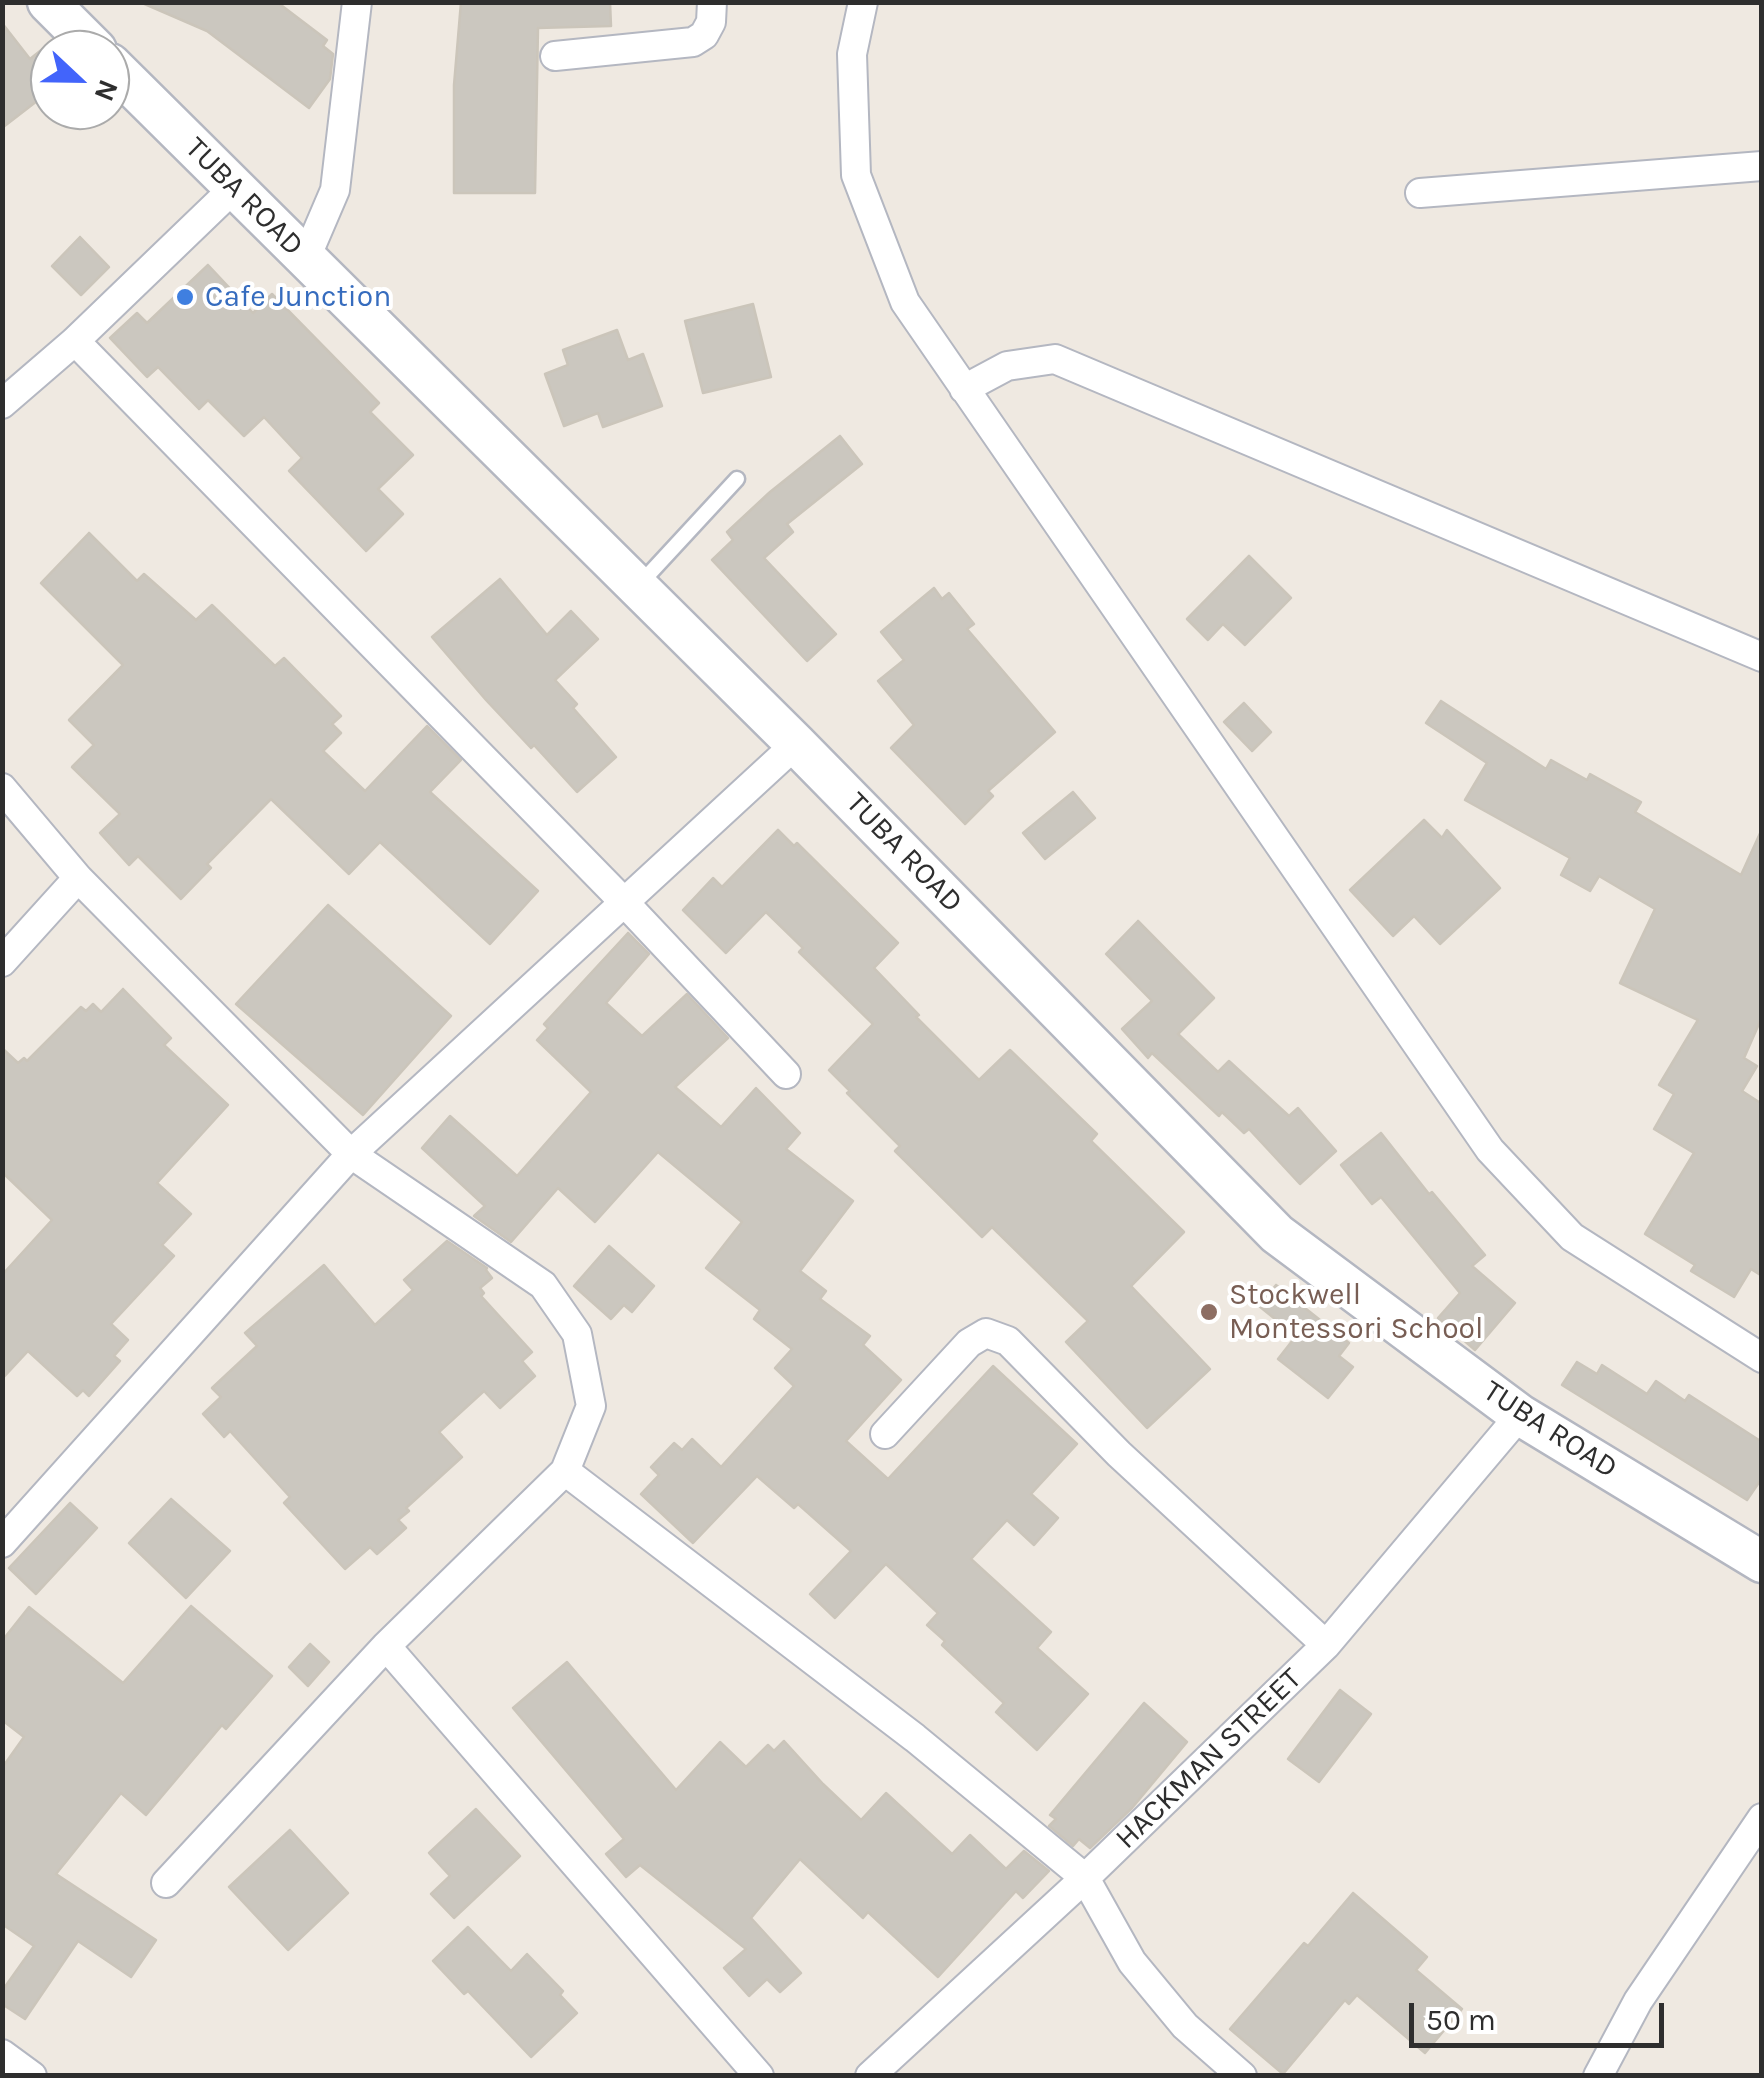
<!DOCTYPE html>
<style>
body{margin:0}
#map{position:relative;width:1764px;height:2078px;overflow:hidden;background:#efe9e1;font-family:Karla,sans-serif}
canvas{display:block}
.frame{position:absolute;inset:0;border:5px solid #2e2e2e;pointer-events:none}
.north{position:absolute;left:30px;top:30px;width:100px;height:100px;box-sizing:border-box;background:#fff;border:2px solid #ababab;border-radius:50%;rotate:112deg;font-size:28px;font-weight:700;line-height:40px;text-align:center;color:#2e2e2e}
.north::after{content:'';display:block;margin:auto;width:35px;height:45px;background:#4264fb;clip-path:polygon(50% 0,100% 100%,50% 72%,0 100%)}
.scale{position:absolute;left:1409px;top:2003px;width:255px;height:45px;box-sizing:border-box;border:5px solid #2e2e2e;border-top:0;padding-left:12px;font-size:30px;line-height:35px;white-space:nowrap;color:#2e2e2e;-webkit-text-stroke:8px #fff;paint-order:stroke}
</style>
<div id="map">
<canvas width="1764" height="2078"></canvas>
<div class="frame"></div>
<div class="north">N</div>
<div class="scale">50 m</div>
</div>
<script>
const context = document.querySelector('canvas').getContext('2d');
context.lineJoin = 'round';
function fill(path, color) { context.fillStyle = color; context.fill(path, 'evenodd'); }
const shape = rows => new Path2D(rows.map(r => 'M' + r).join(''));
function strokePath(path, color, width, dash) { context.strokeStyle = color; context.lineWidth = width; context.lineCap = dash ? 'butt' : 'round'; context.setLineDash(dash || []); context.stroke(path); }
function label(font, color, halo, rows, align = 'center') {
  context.font = font + ' Karla,sans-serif'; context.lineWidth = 8; context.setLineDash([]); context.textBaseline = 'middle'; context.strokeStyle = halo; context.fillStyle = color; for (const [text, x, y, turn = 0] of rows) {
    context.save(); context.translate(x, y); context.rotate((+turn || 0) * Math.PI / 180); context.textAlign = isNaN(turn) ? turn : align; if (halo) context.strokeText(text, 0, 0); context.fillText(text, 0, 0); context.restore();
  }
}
const building = shape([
 [140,2,277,2,327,40,323,46,333,54,330,79,309,108,207,31,140,2],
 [461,2,610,2,611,26,538,28,535,193,454,193,454,85,461,2],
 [2,23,30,59,50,43,50,91,2,128,2,23],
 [80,237,109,267,81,295,52,266,80,237],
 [208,265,253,313,272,294,379,403,370,412,413,455,378,489,403,514,366,551,289,471,302,458,264,417,244,436,208,400,199,409,158,367,147,377,110,338,137,313,147,323,208,265],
 [753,304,771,377,703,393,685,321,753,304],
 [617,330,628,360,643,354,662,406,603,427,598,413,564,426,545,374,568,365,563,350,617,330],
 [840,436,862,464,787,524,793,532,764,558,836,634,807,661,712,560,733,540,727,532,770,492,840,436],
 [89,533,137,581,144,574,196,620,212,605,275,666,284,658,341,716,332,724,341,733,323,751,365,791,427,726,461,760,430,792,538,891,490,944,380,842,349,874,271,799,207,864,211,868,181,899,138,856,129,865,100,833,120,814,72,767,94,745,69,720,123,665,41,583,89,533],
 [1249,556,1291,598,1245,645,1223,624,1208,640,1187,619,1249,556],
 [500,579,547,635,571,611,598,639,555,680,577,704,573,708,616,757,577,792,534,745,531,748,486,700,432,637,500,579],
 [934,588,942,599,949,593,974,624,967,629,1055,732,988,791,993,796,965,824,891,748,914,725,878,681,904,660,881,632,934,588],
 [1441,701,1546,769,1551,760,1587,780,1590,774,1641,802,1635,812,1741,875,1762,829,1762,1017,1744,1058,1757,1066,1742,1091,1762,1104,1762,1276,1751,1269,1734,1297,1691,1271,1695,1265,1645,1234,1694,1153,1654,1129,1674,1094,1659,1085,1698,1020,1620,983,1655,909,1599,876,1590,891,1561,875,1570,858,1465,800,1487,763,1426,723,1441,701],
 [1244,703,1271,732,1252,751,1224,722,1244,703],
 [1073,792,1095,818,1045,859,1023,833,1073,792],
 [1424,820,1442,838,1447,830,1500,888,1440,944,1414,916,1393,936,1350,890,1424,820],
 [778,830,794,846,797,843,898,943,874,968,919,1015,916,1017,979,1080,1010,1050,1097,1134,1091,1141,1184,1232,1131,1286,1210,1369,1147,1428,1066,1342,1088,1321,992,1227,982,1237,895,1151,900,1146,847,1093,850,1091,829,1070,873,1024,799,952,803,948,766,912,726,953,683,910,713,878,722,887,778,830],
 [328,905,451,1016,363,1115,236,1004,328,905],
 [1138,921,1214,998,1178,1034,1218,1072,1229,1061,1289,1116,1298,1108,1336,1151,1300,1184,1249,1129,1244,1133,1222,1112,1219,1116,1152,1053,1148,1058,1122,1029,1152,1001,1106,954,1138,921],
 [628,933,649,954,606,1003,642,1036,687,994,728,1038,675,1087,721,1127,756,1088,800,1133,786,1149,853,1201,800,1271,826,1291,820,1299,870,1336,863,1345,901,1380,846,1441,888,1479,993,1366,1077,1444,1031,1494,1058,1518,1034,1545,1007,1520,971,1559,1051,1632,1037,1648,1088,1694,1037,1750,996,1712,1004,1703,942,1645,945,1641,927,1625,938,1613,886,1564,835,1618,810,1594,851,1551,798,1504,794,1508,757,1476,693,1543,641,1494,659,1475,651,1467,674,1443,682,1450,692,1439,721,1467,794,1386,775,1368,792,1349,754,1319,760,1310,706,1268,742,1222,658,1152,595,1222,558,1188,511,1242,474,1216,485,1206,422,1148,450,1116,517,1176,591,1092,537,1040,548,1028,544,1024,628,933],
 [123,989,171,1038,164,1045,228,1105,157,1183,191,1214,162,1245,174,1256,111,1324,128,1340,114,1356,120,1361,89,1396,83,1390,77,1396,28,1351,2,1379,2,1275,52,1220,2,1172,2,1048,18,1063,24,1058,27,1061,81,1007,86,1011,93,1004,101,1012,123,989],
 [1381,1133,1429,1194,1432,1192,1485,1255,1472,1266,1515,1303,1475,1350,1438,1318,1460,1293,1381,1197,1372,1204,1341,1165,1381,1133],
 [447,1241,487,1268,486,1270,492,1278,480,1288,484,1293,481,1296,532,1352,522,1361,535,1376,500,1408,484,1391,439,1432,462,1457,406,1508,409,1511,398,1520,406,1528,377,1554,370,1547,345,1569,284,1503,290,1497,230,1431,224,1437,203,1414,221,1397,212,1388,257,1346,245,1333,324,1265,375,1325,413,1290,404,1280,447,1241],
 [609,1246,654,1286,632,1312,624,1305,611,1319,574,1286,609,1246],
 [1276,1285,1349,1343,1339,1356,1353,1367,1328,1398,1278,1359,1296,1336,1259,1306,1276,1285],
 [1577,1362,1597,1374,1602,1365,1647,1394,1656,1381,1685,1401,1689,1395,1762,1442,1762,1478,1747,1500,1562,1385,1577,1362],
 [171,1499,230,1551,186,1598,129,1543,171,1499],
 [70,1503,97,1528,36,1594,9,1568,70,1503],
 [191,1606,272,1676,226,1729,222,1725,146,1815,121,1793,56,1874,156,1940,131,1977,78,1941,25,2019,2,2004,2,1991,34,1946,2,1924,2,1768,24,1737,2,1720,2,1641,29,1607,123,1683,191,1606],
 [310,1644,329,1662,308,1686,289,1667,310,1644],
 [567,1662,676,1790,720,1742,746,1767,768,1745,774,1751,784,1741,823,1784,861,1820,886,1793,952,1854,970,1835,1006,1869,1024,1851,1049,1871,1023,1898,1016,1891,938,1977,868,1912,863,1918,800,1859,751,1918,801,1973,780,1992,767,1979,749,1996,724,1968,746,1949,640,1865,626,1877,606,1854,624,1839,513,1708,567,1662],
 [1340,1690,1371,1714,1319,1782,1288,1759,1340,1690],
 [1144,1703,1187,1742,1132,1808,1090,1848,1079,1839,1073,1846,1049,1826,1056,1819,1050,1815,1144,1703],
 [476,1809,520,1856,454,1918,431,1894,450,1876,429,1853,476,1809],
 [290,1830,348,1893,288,1950,229,1887,290,1830],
 [1353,1893,1427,1957,1416,1970,1462,2009,1425,2053,1357,1995,1349,2004,1345,2000,1283,2074,1230,2029,1304,1943,1308,1946,1353,1893],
 [468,1927,511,1971,527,1954,563,1991,560,1995,577,2013,531,2057,468,1991,464,1994,433,1961,468,1927]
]);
fill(building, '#cbc7bf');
strokePath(building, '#cbc5ba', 2.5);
const lane = shape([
 [639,585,737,479]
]);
const street = shape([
 [863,2,852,54,856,175,905,302,1490,1150,1572,1237,1762,1358],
 [555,56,693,42,704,35,711,22,712,2],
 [1420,193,1762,166],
 [305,260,335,190,357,2],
 [75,341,624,902,786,1074],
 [964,389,1007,366,1055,359,1762,657],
 [2,404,75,341,235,187],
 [2,788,78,878,351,1154,543,1285,577,1334,591,1406,565,1471,386,1646,166,1883],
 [2,962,78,878],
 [885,1434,969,1343,986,1333,1008,1341,1119,1454,1326,1645],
 [565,1471,915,1738,1085,1878,1132,1962,1185,2026,1242,2076],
 [2,1543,351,1154,796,744],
 [386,1646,759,2076],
 [2,2054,32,2076],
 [870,2076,1085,1878,1326,1645,1520,1415],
 [1598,2076,1638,2001,1762,1818]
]);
const secondary = shape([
 [48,2,96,50],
 [110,64,796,744,1277,1234,1520,1415,1762,1562]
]);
strokePath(lane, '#b4b7c1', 19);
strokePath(street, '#b4b7c1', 32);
strokePath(secondary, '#b4b7c1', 45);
strokePath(lane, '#fff', 14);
strokePath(street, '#fff', 28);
strokePath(secondary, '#fff', 40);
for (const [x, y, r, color] of [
 [185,297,10,"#3f7fe0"],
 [1209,1312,10,"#8d6e63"]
]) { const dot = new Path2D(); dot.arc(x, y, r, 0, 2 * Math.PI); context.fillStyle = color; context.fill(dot); strokePath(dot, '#fff', 4); }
label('30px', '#2e2e2e', '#fff', [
 ["TUBA ROAD",244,197,45],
 ["TUBA ROAD",904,853,46],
 ["TUBA ROAD",1550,1430,33],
 ["HACKMAN STREET",1209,1759,-44]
]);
label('30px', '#366cbe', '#fff', [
 ["Cafe Junction",205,297]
], 'left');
label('30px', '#785e54', '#fff', [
 ["Stockwell",1229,1295],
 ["Montessori School",1229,1329]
], 'left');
</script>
